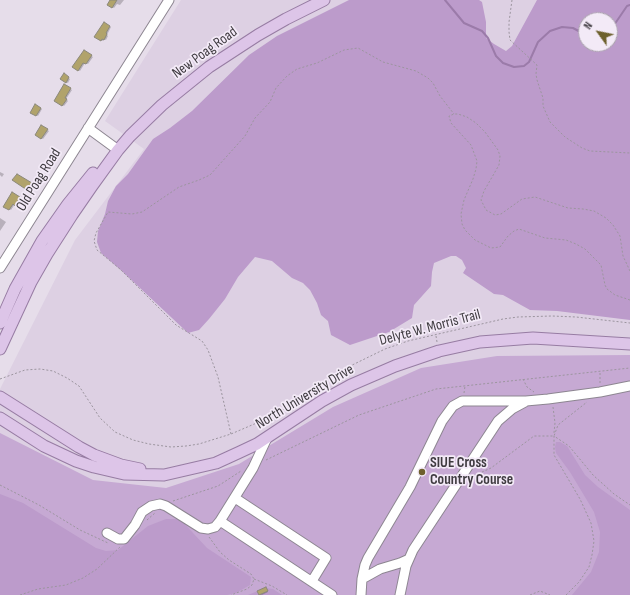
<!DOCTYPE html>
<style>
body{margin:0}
#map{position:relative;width:630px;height:595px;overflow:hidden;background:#e6ddea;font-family:"Sofia Sans Condensed",sans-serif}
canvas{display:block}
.north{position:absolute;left:578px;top:12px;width:40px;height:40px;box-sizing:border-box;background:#f3eaf7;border:1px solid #aba4ae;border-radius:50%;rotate:303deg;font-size:11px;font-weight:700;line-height:16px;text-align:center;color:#3f3b40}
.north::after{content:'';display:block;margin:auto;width:14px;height:18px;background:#6d602d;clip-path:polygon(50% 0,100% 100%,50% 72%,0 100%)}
</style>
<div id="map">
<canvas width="630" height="595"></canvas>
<div class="north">N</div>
</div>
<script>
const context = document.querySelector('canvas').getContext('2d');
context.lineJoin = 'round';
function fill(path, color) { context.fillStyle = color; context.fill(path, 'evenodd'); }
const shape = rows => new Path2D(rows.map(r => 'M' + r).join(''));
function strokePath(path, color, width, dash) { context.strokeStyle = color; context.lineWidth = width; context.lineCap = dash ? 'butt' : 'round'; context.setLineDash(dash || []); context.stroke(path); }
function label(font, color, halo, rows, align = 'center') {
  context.font = font + ' "Sofia Sans Condensed",sans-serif'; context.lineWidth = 3.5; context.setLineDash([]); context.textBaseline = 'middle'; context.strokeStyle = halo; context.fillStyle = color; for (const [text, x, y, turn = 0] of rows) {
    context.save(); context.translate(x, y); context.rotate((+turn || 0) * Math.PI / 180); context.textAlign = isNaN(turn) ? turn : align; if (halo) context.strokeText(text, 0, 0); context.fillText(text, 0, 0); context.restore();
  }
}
fill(shape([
 [181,0,630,0,630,595,0,595,0,389,75,240,144,149,105,121],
 [586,20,610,20,610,44,586,44]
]), '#ddd0e3');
fill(shape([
 [630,355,630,530,580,595,0,595,0,433,93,480,166,488,239,464,333,407,421,368,497,356]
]), '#c6a9d3');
fill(shape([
 [349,0,479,0,482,2,486,22,486,38,494,44,506,51,512,46,537,0,630,0,630,320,557,311,530,310,503,295,494,294,463,273,466,268,462,260,456,256,451,256,434,263,432,272,431,286,414,305,412,318,389,332,350,345,331,335,328,321,321,315,317,303,310,290,303,283,292,278,272,261,255,257,238,277,225,299,209,319,199,330,188,333,124,273,101,253,97,242,98,231,105,214,108,201,116,186,128,174,153,139,170,128,192,111,249,55,277,36],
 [586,20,610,20,610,44,586,44],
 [556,442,560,442,567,446,585,475,598,487,630,510,630,595,572,595,591,572,599,552,600,532,594,512,570,472,556,453,555,447],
 [0,494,23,503,96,548,106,551,118,550,148,526,166,519,180,519,207,548,251,577,250,585,236,593,227,595,0,595],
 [265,588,273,589,282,595,248,595]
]), '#bc9bcb');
fill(shape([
 [111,0,124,0,120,5,117,4,114,8,108,5],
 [104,23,111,27,107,35,108,36,106,40,104,39,103,41,96,36],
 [84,51,93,57,88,64,85,63,80,71,74,67],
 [64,75,70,79,68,83,61,79],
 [65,85,72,90,66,99,68,101,64,106,55,100],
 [36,105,42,109,38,116,31,112],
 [42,127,49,131,43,139,36,135],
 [0,172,4,174,2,177,0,175],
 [17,175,32,185,29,190,14,180],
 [13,194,21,199,17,205,15,204,11,210,5,206],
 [0,218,6,222,0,231],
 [265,588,268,592,262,595,260,594]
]), '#0003');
strokePath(shape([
 [445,0,464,23,482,31,488,38,496,56,503,63,514,67,524,66,529,62,538,42,550,31,562,27,573,28,586,35],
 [610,31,627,6,630,5]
]), '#9b7ba9', 2);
const building = shape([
 [110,0,117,0,112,8,107,5,110,0],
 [104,22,110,26,106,33,107,34,104,40,102,39,101,41,94,37,104,22],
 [84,50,92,55,86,64,83,63,78,71,72,67,84,50],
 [64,73,69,77,66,83,60,79,64,73],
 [64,84,71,88,65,98,67,99,62,106,54,101,64,84],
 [35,104,41,108,36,116,30,113,35,104],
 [41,125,48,129,41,139,35,135,41,125],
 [17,174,32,183,27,190,12,180,17,174],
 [12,192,20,197,15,206,13,204,9,210,3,207,12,192],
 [266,587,268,591,259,595,257,591,266,587]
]);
fill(building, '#b1a36b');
strokePath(building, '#8b887b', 1);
const minor = shape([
 [88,128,118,150],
 [0,268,169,0],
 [267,438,253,468,220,521,332,595],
 [235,498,326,558,312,581],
 [107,533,118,539,124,539,135,525,142,512,151,506,160,504,166,506,201,528,208,529,215,527,220,521],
 [362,579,365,565,368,558,410,487,442,421,453,406,462,401,526,401,548,399,600,392,630,386],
 [361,595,362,579,380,569,400,563,409,559],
 [400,595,406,566,413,550,498,421,512,409,525,402]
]);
const major = shape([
 [0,323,15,289,42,241,68,204,93,173],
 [0,349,31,282,47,254,72,215,92,186,118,150,130,136,162,105,209,67,258,35,286,19,324,0],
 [0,397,79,447,94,455,121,465,140,469],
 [0,418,44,446,76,461,94,467,124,474,164,475,216,463,240,452,257,444,322,401,351,385,395,366,439,351,480,342,533,338,630,344]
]);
strokePath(minor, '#8d8691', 11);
strokePath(major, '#977ca3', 13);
strokePath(shape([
 [512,0,509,22,509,32,510,40,537,65,536,74,537,80,543,98,543,106,550,122,565,137,582,148,590,151,630,153],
 [630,271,623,256,620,236,613,225,606,218,594,211,583,209,568,208,535,197,522,199,501,214,495,215,486,210,481,200,484,191,499,165,500,156,498,150,485,132,476,123,467,117,458,114,454,114,449,116,451,123,471,145,477,161,476,169,473,179,464,200,461,214,462,224,465,230,475,240,491,248,500,247,508,236,514,231,519,229,545,238,566,240,576,244,585,249,601,265,605,285,607,289,615,295,630,300],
 [436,336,437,342],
 [0,379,25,370,40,369,53,371,67,378,79,386,100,418,115,432,133,440,149,444,171,447,186,446,199,444,231,434,266,419,286,408,342,370,385,349,408,341,503,319,518,317,552,316,576,317,630,323],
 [523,379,527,387,534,392],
 [600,383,600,371],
 [315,388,318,394],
 [464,393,465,386],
 [553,407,555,423,554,433],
 [231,434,218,377,208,350,202,341,176,325,120,269,97,250,94,241,96,233,108,212,132,214,142,212,179,187,199,180,210,175,245,136,255,118,270,102,276,88,287,76,297,69,317,63,344,50,358,48,383,62,416,71,428,78,433,83,440,96,454,114],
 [266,460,359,415,436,389,630,368],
 [471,477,491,468,534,436,554,436,558,425,587,402],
 [0,485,39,505,80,530,108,543],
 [173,501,218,486,241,471],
 [147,520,155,513],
 [209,537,220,552,229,560,251,574,254,579,252,585,247,589,231,595],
 [254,579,272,586,287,595],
 [20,595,38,589,66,585,83,578,97,569,121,546],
 [530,595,540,591,550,595],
 [566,595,579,582,589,567,592,555,594,541,591,523,580,499,554,455,554,436,569,446,593,475,614,494,630,505]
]), '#9c959f', 1, [2, 2]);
strokePath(minor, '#fff', 9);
strokePath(major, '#ddc5e8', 11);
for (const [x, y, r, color] of [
 [422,472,4,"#6d602d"]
]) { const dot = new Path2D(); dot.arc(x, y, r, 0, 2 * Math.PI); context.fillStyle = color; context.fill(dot); strokePath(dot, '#f3eaf7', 1.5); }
label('15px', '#3f3b40', '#f3eaf7', [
 ["New Poag Road",205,53,-36],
 ["Old Poag Road",39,180,-58],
 ["Delyte W. Morris Trail",430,328,-15],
 ["North University Drive",305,397,-31]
]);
label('bold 15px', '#3f3b40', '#f3eaf7', [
 ["SIUE Cross",430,463],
 ["Country Course",430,480]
], 'left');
</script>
